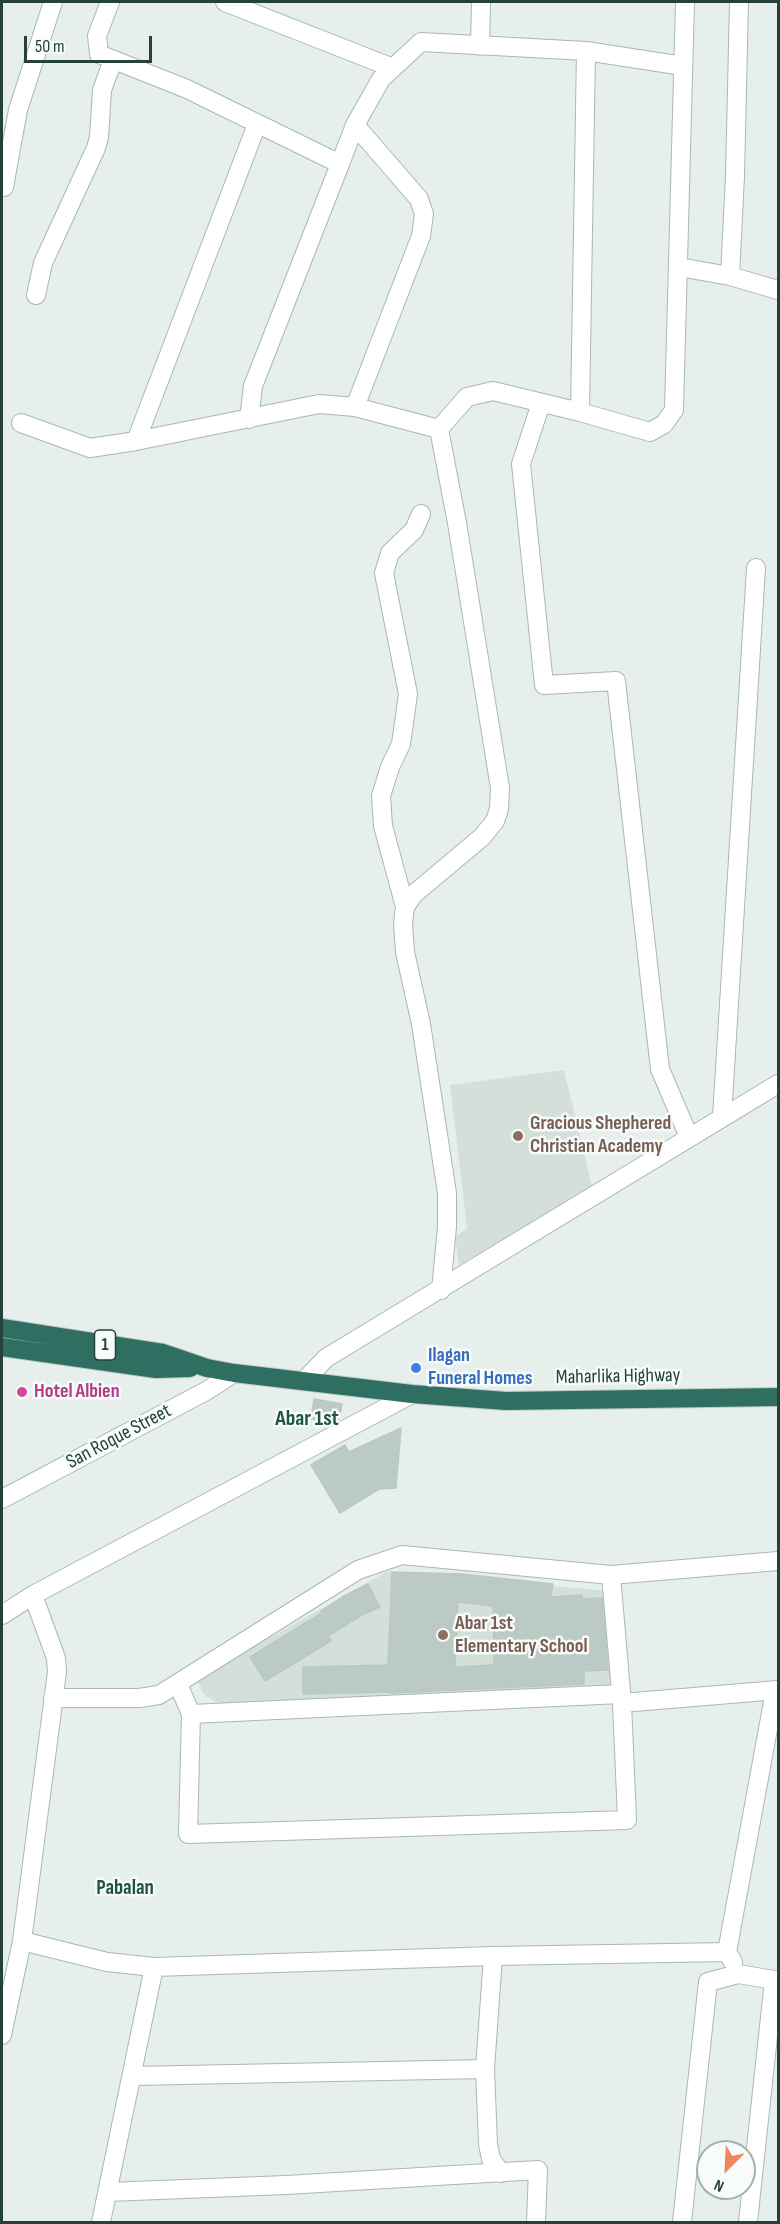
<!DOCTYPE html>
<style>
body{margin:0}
#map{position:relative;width:780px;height:2224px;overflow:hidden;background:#e6efeb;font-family:"Sofia Sans Condensed",sans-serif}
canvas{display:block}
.frame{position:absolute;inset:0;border:3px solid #24423a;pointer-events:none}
.north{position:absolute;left:696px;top:2140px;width:60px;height:60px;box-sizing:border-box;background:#f7fbf9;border:2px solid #a3b1ad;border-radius:50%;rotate:204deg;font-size:16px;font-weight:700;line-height:24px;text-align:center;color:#24423a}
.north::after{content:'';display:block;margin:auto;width:21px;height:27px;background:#f4845f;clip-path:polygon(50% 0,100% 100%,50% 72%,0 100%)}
.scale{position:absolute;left:24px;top:36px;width:128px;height:27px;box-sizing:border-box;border:3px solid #24423a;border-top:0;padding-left:8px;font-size:18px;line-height:21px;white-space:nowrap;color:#24423a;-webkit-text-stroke:4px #f7fbf9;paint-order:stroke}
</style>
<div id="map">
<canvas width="780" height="2224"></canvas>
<div class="frame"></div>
<div class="north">N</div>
<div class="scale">50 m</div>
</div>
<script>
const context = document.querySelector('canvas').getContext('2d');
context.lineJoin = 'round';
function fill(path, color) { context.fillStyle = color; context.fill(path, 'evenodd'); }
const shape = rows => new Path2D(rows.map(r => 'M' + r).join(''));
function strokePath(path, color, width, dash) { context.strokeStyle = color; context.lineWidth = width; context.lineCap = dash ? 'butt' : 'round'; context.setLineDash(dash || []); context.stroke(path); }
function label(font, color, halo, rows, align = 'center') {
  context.font = font + ' "Sofia Sans Condensed",sans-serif'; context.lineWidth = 5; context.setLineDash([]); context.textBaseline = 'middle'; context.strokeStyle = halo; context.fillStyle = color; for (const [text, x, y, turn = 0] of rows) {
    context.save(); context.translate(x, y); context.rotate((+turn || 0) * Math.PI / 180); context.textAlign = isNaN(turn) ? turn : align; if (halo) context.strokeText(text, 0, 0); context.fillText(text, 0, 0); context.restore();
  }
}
fill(shape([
 [564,1070,592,1187,459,1265,455,1237,467,1228,450,1085],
 [388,1571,609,1591,615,1690,218,1703,203,1694,197,1679]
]), '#d4dfda');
const building = shape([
 [314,1399,342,1404,339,1420,333,1423,311,1419,314,1399],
 [401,1428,396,1488,379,1489,340,1513,311,1465,345,1445,349,1452,401,1428],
 [392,1572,462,1574,553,1584,551,1597,582,1595,583,1599,602,1598,608,1670,584,1671,584,1684,392,1693,392,1692,303,1694,303,1667,388,1665,392,1572],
 [458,1602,493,1606,494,1665,455,1667,458,1602],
 [368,1584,380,1607,360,1616,328,1636,331,1641,265,1681,250,1657,322,1613,321,1611,344,1596,368,1584]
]);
fill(building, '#bbcac4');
strokePath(building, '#b8c9c2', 1.5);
const minor = shape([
 [110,2,97,36,99,54,187,89,340,164,253,386,249,419],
 [225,2,393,68],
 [480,46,481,2],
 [340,164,355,125,381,79,421,42,586,51,683,66],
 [2,186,4,187,18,110,53,2],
 [679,267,730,276,778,290],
 [730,276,735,176,739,2],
 [36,295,43,263,96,148,99,137,102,90,113,60],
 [541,403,521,464,544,685,616,681,660,1069,689,1137],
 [355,407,421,236,424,214,419,199,355,125],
 [580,412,586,51],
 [21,423,90,448,136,441,319,404,355,407,439,429],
 [439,429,457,523,500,788,499,809,495,821,482,837,414,894,405,907,403,923,405,952,421,1024,447,1193,447,1227,441,1290],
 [439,429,467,397,493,391,580,412,650,432,664,424,674,410,685,2],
 [136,441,257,124],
 [405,907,383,826,381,796,390,767,401,744,408,694,384,573,390,553,414,530,421,514],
 [722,1117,756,568],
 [304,1381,326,1358,778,1084],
 [2,1499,208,1390,234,1373],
 [2,1615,33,1595,412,1394],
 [178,1684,191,1714,188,1834,627,1820,622,1703,611,1575],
 [53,1698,139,1698,159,1695,358,1570,402,1555,611,1575,778,1561],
 [622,1703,778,1690],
 [191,1714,621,1694],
 [22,1941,107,1962,154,1967,493,1956,727,1952],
 [493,1956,485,2069,488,2144,491,2159,501,2173],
 [733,1962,727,1952,775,1691],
 [2,2035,22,1941,57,1672,56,1658,33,1595],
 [132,2076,485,2069],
 [108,2192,286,2185,538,2170,536,2222],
 [101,2222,154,1967],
 [682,2222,708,1982,738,1974,774,1980,748,2222]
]);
const highway = shape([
 [2,1328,163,1353,207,1368,234,1373,412,1394,506,1401,778,1397],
 [2,1347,156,1369,190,1368]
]);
strokePath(minor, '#a8b8b2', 20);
strokePath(highway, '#c2cac8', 20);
strokePath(minor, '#fff', 18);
strokePath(highway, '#2f6f62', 18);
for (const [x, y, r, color] of [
 [518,1136,6,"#8d6e63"],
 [416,1368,6,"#3f7fe0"],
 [22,1392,6,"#d1479c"],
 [443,1635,6,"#8d6e63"]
]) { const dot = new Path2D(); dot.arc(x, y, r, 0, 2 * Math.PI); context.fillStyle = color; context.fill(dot); strokePath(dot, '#f7fbf9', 2); }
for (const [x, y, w] of [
 [105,1345,21]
]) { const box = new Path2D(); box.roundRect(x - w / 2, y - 15, w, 30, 4.5); context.fillStyle = '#f7fbf9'; context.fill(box); strokePath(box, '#24423a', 1.5); }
label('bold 18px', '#24423a', null, [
 ["1",105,1345]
]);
label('bold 20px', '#785e54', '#f7fbf9', [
 ["Gracious Shephered",530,1124],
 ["Christian Academy",530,1147],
 ["Abar 1st",455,1624],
 ["Elementary School",455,1647]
], 'left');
label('bold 20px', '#366cbe', '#f7fbf9', [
 ["Ilagan",428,1356],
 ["Funeral Homes",428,1379]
], 'left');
label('20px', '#24423a', '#f7fbf9', [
 ["Maharlika Highway",618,1377,-1],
 ["San Roque Street",119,1437,-28]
]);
label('bold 20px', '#b23c85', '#f7fbf9', [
 ["Hotel Albien",34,1392]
], 'left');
label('bold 21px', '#1f5548', '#f7fbf9', [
 ["Pabalan",125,1889]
]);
label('bold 22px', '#1f5548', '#f7fbf9', [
 ["Abar 1st",307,1419]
]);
</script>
